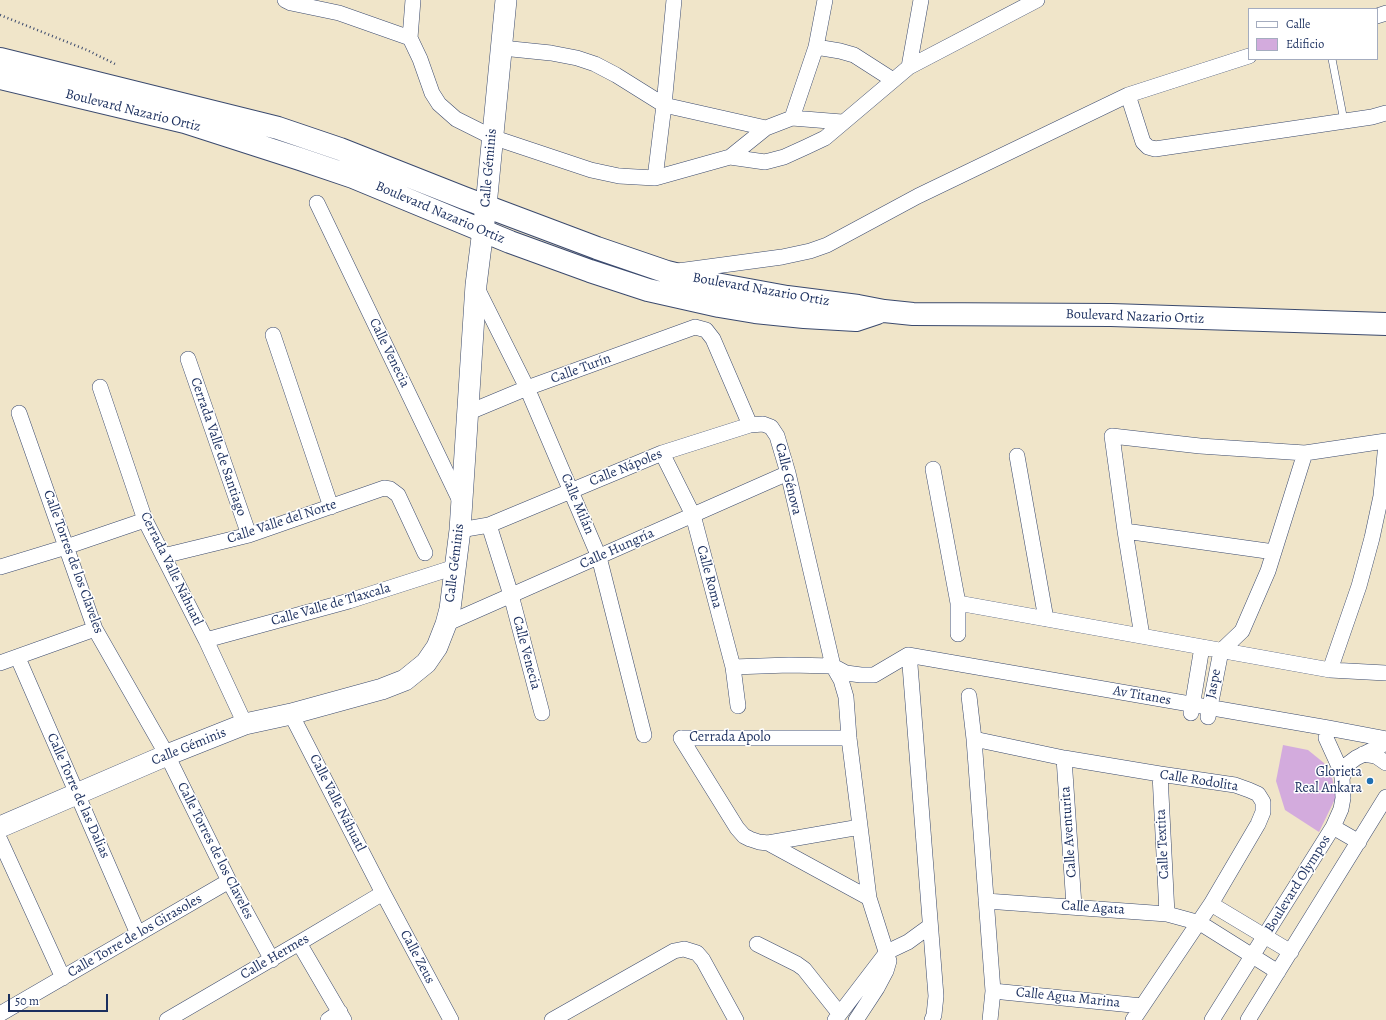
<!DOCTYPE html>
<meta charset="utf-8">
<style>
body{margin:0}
#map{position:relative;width:1386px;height:1020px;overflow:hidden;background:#f0e5c9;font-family:Alegreya,serif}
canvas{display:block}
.legend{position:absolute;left:1248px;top:8px;width:130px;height:52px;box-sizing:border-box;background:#fff;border:1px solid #a4acbf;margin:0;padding:5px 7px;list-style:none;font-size:12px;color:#1b2f5e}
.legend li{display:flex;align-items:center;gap:8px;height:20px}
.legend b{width:20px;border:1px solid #a4acbf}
.scale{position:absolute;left:8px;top:994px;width:100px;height:18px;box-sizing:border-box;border:2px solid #1b2f5e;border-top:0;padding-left:5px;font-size:12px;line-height:14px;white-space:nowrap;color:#1b2f5e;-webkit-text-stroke:3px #fff;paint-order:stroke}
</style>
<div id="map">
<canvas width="1386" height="1020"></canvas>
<ul class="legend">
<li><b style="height:5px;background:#fff"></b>Calle</li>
<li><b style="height:11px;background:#d3abdd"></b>Edificio</li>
</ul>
<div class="scale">50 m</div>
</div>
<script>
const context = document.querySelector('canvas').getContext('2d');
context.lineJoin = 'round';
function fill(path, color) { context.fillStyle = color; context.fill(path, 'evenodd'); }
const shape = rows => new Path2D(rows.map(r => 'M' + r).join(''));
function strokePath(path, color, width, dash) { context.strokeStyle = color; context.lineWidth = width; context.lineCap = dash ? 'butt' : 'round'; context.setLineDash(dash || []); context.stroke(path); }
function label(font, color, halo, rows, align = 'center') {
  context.font = font + ' Alegreya,serif'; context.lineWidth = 3; context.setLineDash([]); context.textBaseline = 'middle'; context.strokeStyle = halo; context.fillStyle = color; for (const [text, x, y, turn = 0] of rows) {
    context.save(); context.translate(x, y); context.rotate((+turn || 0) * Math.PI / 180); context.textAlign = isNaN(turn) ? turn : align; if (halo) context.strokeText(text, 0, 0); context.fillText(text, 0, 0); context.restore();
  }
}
fill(shape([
 [1283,745,1308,750,1324,763,1332,777,1336,797,1319,832,1285,810,1276,781]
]), '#d3abdd');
const lane = shape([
 [1332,59,1344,121]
]);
const street = shape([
 [285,0,291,3,339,13,410,38,420,59,432,93,439,104,456,119,492,137,591,170,619,176,655,178,730,157,766,128,792,118],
 [825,0,816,47,792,118,842,122],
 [1377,16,1386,13],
 [410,38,413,0],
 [816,47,840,51,854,55,893,80],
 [502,48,551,53,577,58,595,64,616,75,664,105,766,128],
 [909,67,921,0],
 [1128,95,1143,142,1148,147,1155,149,1372,117,1386,113],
 [730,157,765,162,784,157,806,147,825,138,909,67,1037,0],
 [655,178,664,105,674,0],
 [317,203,461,503],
 [678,271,782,257,810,251,827,245,918,196,1128,95,1249,56],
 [476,286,527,388,599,557,644,735],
 [273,335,331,507],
 [188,359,249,535],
 [100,387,145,520,206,640,245,724],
 [19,413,95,629,167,755,229,881,272,960],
 [467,413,527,388,695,327,706,330,713,339,750,425],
 [662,453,693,515,733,667,738,706],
 [1017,456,1046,619],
 [933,469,958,603,958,634],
 [489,525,511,595,542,713],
 [460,530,489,525,662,453,750,425,763,424,771,427,777,436,788,473,833,666,841,680,846,697,849,738,869,898,889,961,886,971,877,988,856,1020],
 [1125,531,1274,552],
 [163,556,249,535,384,488,390,489,398,495,425,553],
 [0,567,66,547,145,520],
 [958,603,1330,670,1386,673],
 [446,624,788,473],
 [1142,636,1125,531,1112,436,1200,446,1305,453,1386,441],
 [206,640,349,601,455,567],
 [18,658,138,934],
 [0,663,95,629],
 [910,665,936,996,934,1015,932,1020],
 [733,667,789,665,833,666,846,673,861,675,874,675,908,655,1328,728,1386,739],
 [1330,670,1359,586,1372,538,1381,496,1386,443],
 [969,696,974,739,993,991,990,1020],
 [1191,713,1202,647],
 [291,714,383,893,451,1020],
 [1208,717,1221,651,1242,631,1268,571,1305,453],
 [681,738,737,828,744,836,750,839,759,842,768,843,860,827],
 [681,738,849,738],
 [974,739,1064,758,1160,774,1235,785,1249,790,1258,794,1263,802,1263,812,1258,824,1211,904,1133,1020],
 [1363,754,1376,756,1386,763],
 [1064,758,1074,906],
 [1160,774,1167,914],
 [1342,778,1348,764,1356,758,1386,743],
 [1333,827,1359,842],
 [0,840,63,978],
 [768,843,869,898],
 [986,901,1167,914,1200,923,1278,972],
 [1211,904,1291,952],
 [299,943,344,1020],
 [757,944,797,964,804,969,839,1013],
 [993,991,1142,1006],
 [0,1014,229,881],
 [167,1020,299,943,383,893],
 [328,1020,340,1012],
 [552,1020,674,951,684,949,697,953,703,960,736,1020],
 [835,1020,887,952,908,942,930,926],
 [1212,1020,1333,827,1341,809,1343,798,1342,778,1341,771,1326,738],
 [1248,1020,1386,797]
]);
const secondary = shape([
 [0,827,167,755,245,724,291,714,382,689,405,680,426,663,437,647,446,624,450,609,460,530,476,285,486,206,506,0]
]);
const primary = shape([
 [0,59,278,128,340,149,464,198,597,248,667,272,716,284,787,297,858,306,884,311,913,314,1111,315,1386,324],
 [0,78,185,122,300,159,353,177,510,242,590,271,648,290,719,306,755,312,804,317,856,320,877,313]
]);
strokePath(lane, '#3b4a6e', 8);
strokePath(street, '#3b4a6e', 16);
strokePath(secondary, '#3b4a6e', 22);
strokePath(primary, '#3b4a6e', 24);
strokePath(shape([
 [0,15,87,50,117,65]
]), '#3b4a6e', 2.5, [1, 3]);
strokePath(lane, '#fff', 7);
strokePath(street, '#fff', 15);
strokePath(secondary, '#fff', 21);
strokePath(primary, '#fff', 22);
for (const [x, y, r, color] of [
 [1370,781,4,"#1f6fb2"]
]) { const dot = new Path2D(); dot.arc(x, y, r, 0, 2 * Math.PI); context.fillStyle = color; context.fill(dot); strokePath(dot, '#fff', 1.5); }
label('14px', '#1b2f5e', '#fff', [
 ["Boulevard Nazario Ortiz",133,111,14],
 ["Calle Géminis",489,168,-85],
 ["Boulevard Nazario Ortiz",440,213,23],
 ["Boulevard Nazario Ortiz",761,290,10],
 ["Boulevard Nazario Ortiz",1135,317,2],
 ["Calle Venecia",389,353,64],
 ["Calle Turín",581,369,-20],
 ["Cerrada Valle de Santiago",218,447,71],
 ["Calle Nápoles",626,468,-22],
 ["Calle Génova",788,479,76],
 ["Calle Milán",577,504,67],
 ["Calle Valle del Norte",282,522,-18],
 ["Calle Hungría",617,549,-24],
 ["Calle Torres de los Claveles",73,562,70],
 ["Calle Géminis",455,563,-83],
 ["Cerrada Valle Náhuatl",171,569,64],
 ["Calle Roma",709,577,75],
 ["Calle Valle de Tlaxcala",331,605,-16],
 ["Calle Venecia",526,653,75],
 ["Jaspe",1214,684,-79],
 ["Av Titanes",1142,696,10],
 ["Cerrada Apolo",730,738],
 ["Calle Géminis",189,747,-22],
 ["Calle Rodolita",1199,781,9],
 ["Calle Torre de las Dalias",78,796,66],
 ["Calle Valle Náhuatl",337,803,63],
 ["Calle Aventurita",1069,832,-94],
 ["Calle Textita",1163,844,-93],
 ["Calle Torres de los Claveles",215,851,63],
 ["Boulevard Olympos",1298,884,-58],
 ["Calle Agata",1093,908,4],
 ["Calle Torre de los Girasoles",135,936,-30],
 ["Calle Hermes",275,957,-30],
 ["Calle Zeus",417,957,62],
 ["Calle Agua Marina",1068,998,6]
]);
label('14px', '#1b2f5e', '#fff', [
 ["Glorieta",1362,773],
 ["Real Ankara",1362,789]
], 'right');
</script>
